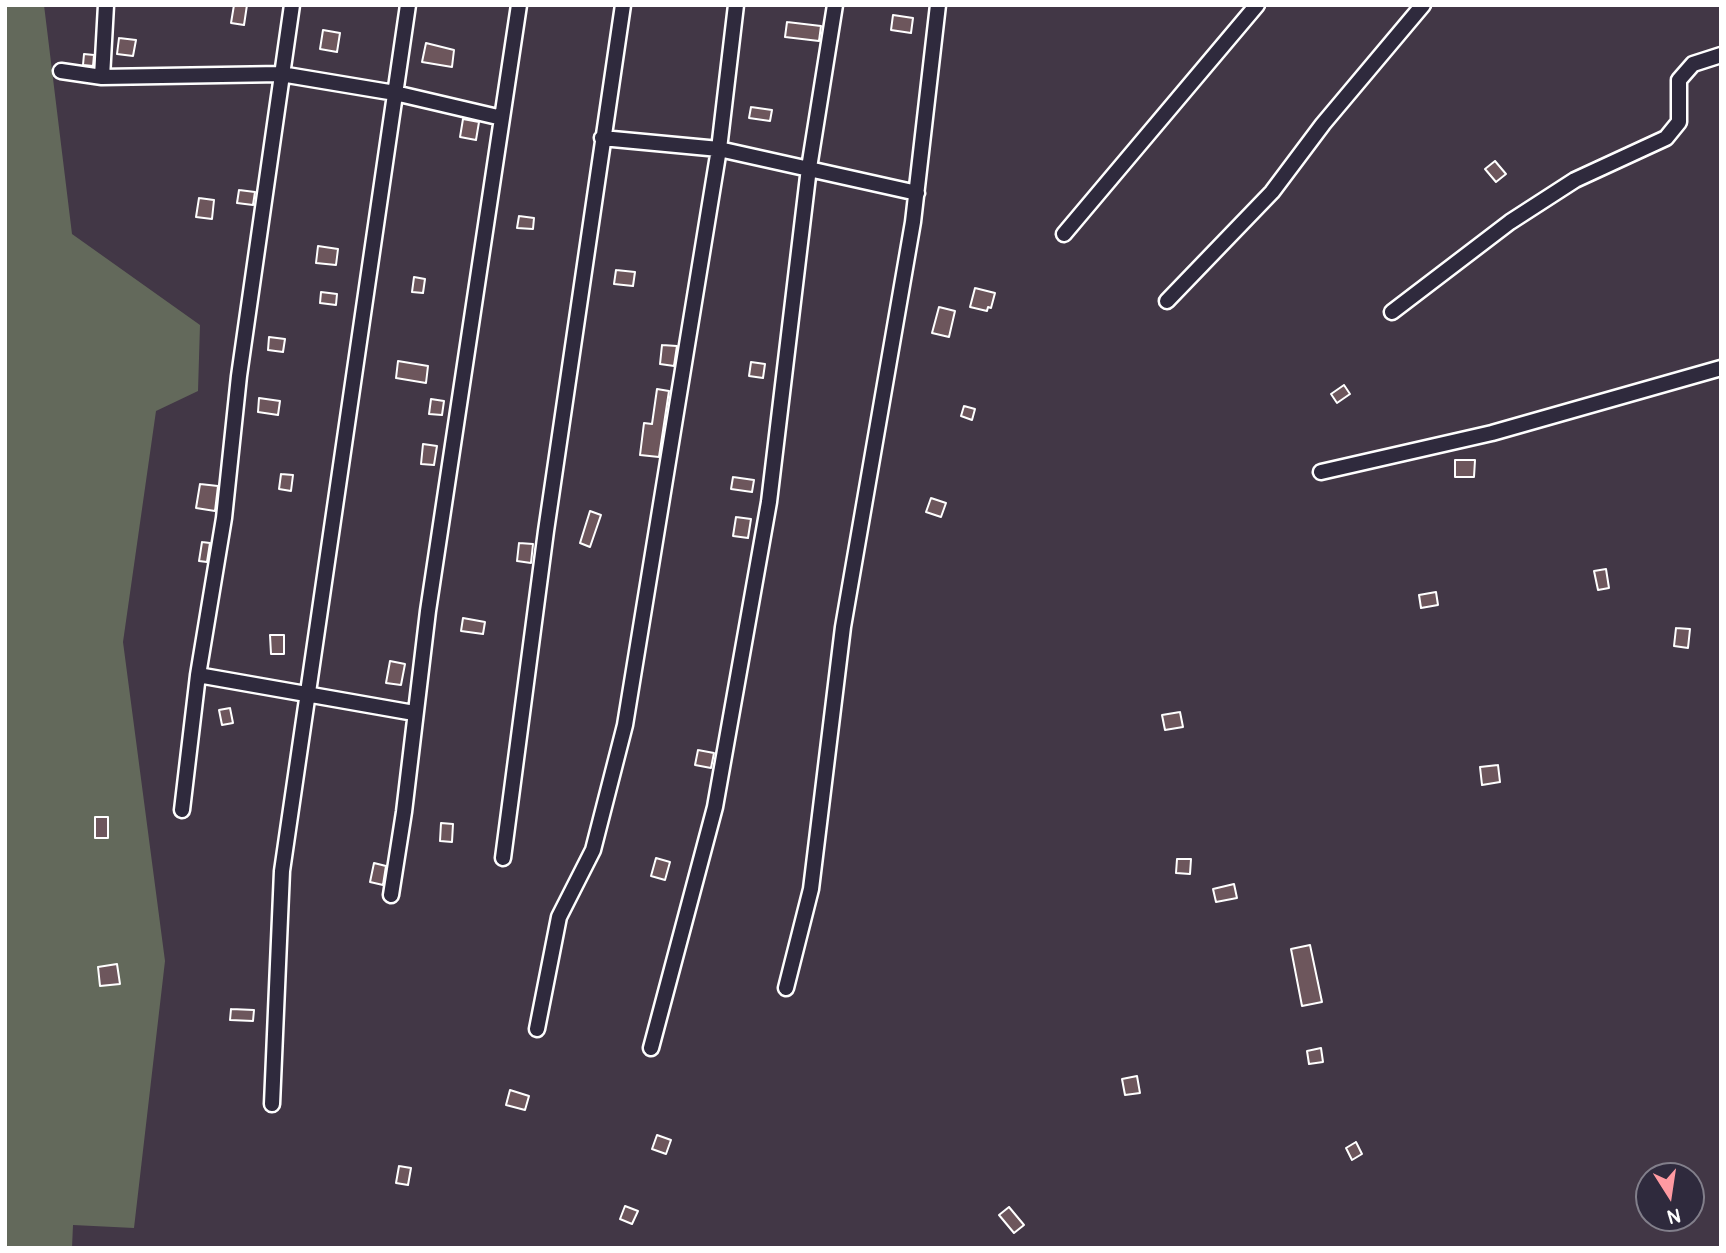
<!DOCTYPE html>
<style>
body{margin:0}
#map{position:relative;width:1726px;height:1253px;overflow:hidden;background:#423746;font-family:Pangolin,sans-serif}
canvas{display:block}
.frame{position:absolute;inset:0;border:7px solid #fff;pointer-events:none}
.north{position:absolute;left:1635px;top:1162px;width:70px;height:70px;box-sizing:border-box;background:#2f2a3d;border:2px solid #827f8b;border-radius:50%;rotate:168deg;font-size:19px;font-weight:700;line-height:28px;text-align:center;color:#fff}
.north::after{content:'';display:block;margin:auto;width:24px;height:32px;background:#ff9aa2;clip-path:polygon(50% 0,100% 100%,50% 72%,0 100%)}
</style>
<div id="map">
<canvas width="1726" height="1253"></canvas>
<div class="frame"></div>
<div class="north">N</div>
</div>
<script>
const context = document.querySelector('canvas').getContext('2d');
context.lineJoin = 'round';
function fill(path, color) { context.fillStyle = color; context.fill(path, 'evenodd'); }
const shape = rows => new Path2D(rows.map(r => 'M' + r).join(''));
function strokePath(path, color, width, dash) { context.strokeStyle = color; context.lineWidth = width; context.lineCap = dash ? 'butt' : 'round'; context.setLineDash(dash || []); context.stroke(path); }
fill(shape([
 [5,5,44,5,72,234,200,325,198,391,156,411,123,642,165,961,134,1228,73,1225,72,1248,5,1248]
]), '#63695b');
const building = shape([
 [234,5,247,5,244,25,231,23,234,5],
 [893,15,913,18,911,33,891,30,893,15],
 [787,22,821,26,819,41,785,37,787,22],
 [323,30,340,33,337,52,320,49,323,30],
 [119,38,136,40,133,56,117,54,119,38],
 [426,43,454,50,452,67,422,62,426,43],
 [84,54,94,55,93,66,83,65,84,54],
 [751,107,772,110,770,121,749,118,751,107],
 [463,119,479,122,476,140,460,137,463,119],
 [1495,161,1506,174,1496,182,1485,169,1495,161],
 [239,190,255,192,253,205,237,203,239,190],
 [199,198,214,200,212,219,196,217,199,198],
 [519,216,534,218,533,229,517,228,519,216],
 [318,246,338,249,336,265,316,263,318,246],
 [616,270,635,272,633,286,614,284,616,270],
 [414,277,425,279,423,293,412,292,414,277],
 [975,288,995,293,991,308,988,307,987,311,970,307,975,288],
 [321,292,337,294,336,305,320,303,321,292],
 [939,307,955,311,949,337,932,333,939,307],
 [269,337,285,339,283,352,268,350,269,337],
 [662,345,677,346,674,366,660,364,662,345],
 [398,361,428,366,426,383,396,378,398,361],
 [751,362,765,364,763,378,749,376,751,362],
 [1344,385,1350,394,1337,403,1331,394,1344,385],
 [657,389,669,391,659,457,640,455,644,423,652,424,657,389],
 [259,398,280,401,278,415,258,412,259,398],
 [431,399,444,401,442,415,429,414,431,399],
 [964,406,975,409,972,420,961,416,964,406],
 [423,444,437,446,434,465,421,464,423,444],
 [1455,460,1475,460,1474,477,1455,477,1455,460],
 [281,474,293,475,291,491,279,489,281,474],
 [733,477,754,480,752,492,731,489,733,477],
 [200,484,218,486,215,511,196,508,200,484],
 [931,498,946,503,941,517,926,512,931,498],
 [590,511,601,515,590,547,580,543,590,511],
 [736,517,751,519,748,538,733,536,736,517],
 [202,542,210,543,207,562,199,561,202,542],
 [519,543,533,544,531,563,517,561,519,543],
 [1606,569,1609,588,1598,590,1594,571,1606,569],
 [1436,592,1438,605,1421,608,1419,595,1436,592],
 [463,618,485,622,483,634,461,631,463,618],
 [1676,628,1690,629,1688,648,1674,646,1676,628],
 [270,635,284,635,284,654,271,654,270,635],
 [390,661,405,664,401,685,386,683,390,661],
 [230,708,233,723,222,725,219,710,230,708],
 [1180,712,1183,727,1165,730,1162,715,1180,712],
 [698,750,714,753,711,768,695,765,698,750],
 [1498,765,1500,782,1482,785,1480,767,1498,765],
 [95,817,108,817,108,838,95,838,95,817],
 [441,823,453,824,452,842,440,841,441,823],
 [656,858,670,862,665,880,651,876,656,858],
 [1177,859,1191,859,1190,874,1176,873,1177,859],
 [374,863,386,866,383,885,370,882,374,863],
 [1234,884,1237,898,1216,902,1213,889,1234,884],
 [1310,945,1322,1002,1302,1006,1291,949,1310,945],
 [117,964,120,984,100,986,98,967,117,964],
 [231,1009,254,1010,253,1021,230,1020,231,1009],
 [1321,1048,1323,1062,1309,1064,1307,1051,1321,1048],
 [1137,1076,1140,1093,1125,1095,1122,1079,1137,1076],
 [510,1090,529,1096,525,1110,506,1105,510,1090],
 [657,1135,671,1140,666,1154,652,1149,657,1135],
 [1356,1142,1362,1154,1352,1160,1346,1148,1356,1142],
 [399,1166,411,1168,408,1185,396,1183,399,1166],
 [625,1206,638,1211,632,1224,620,1219,625,1206],
 [1009,1207,1024,1225,1014,1233,999,1215,1009,1207]
]);
fill(building, '#6d565c');
strokePath(building, '#fff', 2);
const street = shape([
 [61,71,102,77,281,74,395,93,502,118],
 [102,77,106,5],
 [602,138,719,149,917,193],
 [1064,234,1257,5],
 [1167,301,1272,192,1323,124,1423,5],
 [1392,312,1510,222,1575,180,1666,138,1679,122,1679,80,1693,64,1721,55],
 [1321,472,1492,433,1721,368],
 [198,675,414,713],
 [182,810,198,675,224,518,239,376,292,5],
 [503,858,546,531,623,5],
 [391,895,404,812,428,611,519,5],
 [786,988,811,889,843,627,913,222,938,5],
 [537,1029,559,917,593,850,625,725,719,149,736,5],
 [651,1048,715,807,769,502,809,168,835,5],
 [272,1104,282,871,408,5]
]);
strokePath(street, '#fff', 19);
strokePath(street, '#2f2a3d', 14);
</script>
